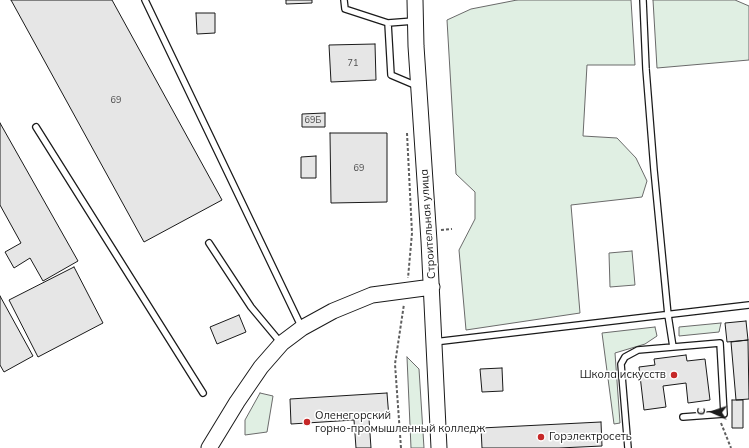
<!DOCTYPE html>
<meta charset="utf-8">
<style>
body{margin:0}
#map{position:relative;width:749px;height:448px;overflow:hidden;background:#fff;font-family:Mulish,sans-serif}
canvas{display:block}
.north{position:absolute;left:693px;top:392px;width:40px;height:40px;-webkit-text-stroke:3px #fff;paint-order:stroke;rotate:273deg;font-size:11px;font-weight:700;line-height:16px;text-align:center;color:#1a1a1a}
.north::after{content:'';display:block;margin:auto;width:14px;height:18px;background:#1a1a1a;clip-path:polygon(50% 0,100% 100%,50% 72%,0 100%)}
</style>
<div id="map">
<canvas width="749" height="448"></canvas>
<div class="north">С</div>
</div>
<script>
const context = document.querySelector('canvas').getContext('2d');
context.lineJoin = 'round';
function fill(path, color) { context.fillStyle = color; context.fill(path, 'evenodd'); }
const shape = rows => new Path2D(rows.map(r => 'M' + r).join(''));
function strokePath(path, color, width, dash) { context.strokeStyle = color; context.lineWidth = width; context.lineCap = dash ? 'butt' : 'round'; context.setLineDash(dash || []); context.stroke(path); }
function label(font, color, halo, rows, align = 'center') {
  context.font = font + ' Mulish,sans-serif'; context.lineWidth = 3; context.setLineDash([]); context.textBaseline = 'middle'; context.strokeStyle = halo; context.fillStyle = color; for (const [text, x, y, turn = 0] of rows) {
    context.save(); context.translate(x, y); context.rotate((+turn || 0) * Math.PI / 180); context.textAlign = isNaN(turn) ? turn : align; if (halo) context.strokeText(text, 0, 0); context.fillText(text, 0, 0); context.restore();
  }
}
const green = shape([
 [517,0,631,0,635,65,587,65,583,136,617,138,636,158,647,181,642,197,571,205,580,313,466,330,459,250,475,219,475,192,456,174,447,20,471,9,517,0],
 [653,0,735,0,749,6,749,60,657,68,653,0],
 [632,251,635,285,610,287,609,253,632,251],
 [721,323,719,332,679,336,679,327,721,323],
 [655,327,657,336,645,344,615,353,620,423,614,424,602,333,655,327],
 [407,357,419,369,424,448,411,448,407,357],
 [260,393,273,396,267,432,245,435,245,420,260,393]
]);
fill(green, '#e0efe3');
strokePath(green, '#6a6a6a', 1);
const building = shape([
 [11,0,112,0,222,200,144,242,11,0],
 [286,0,312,0,312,3,286,4,286,0],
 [196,13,215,13,215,33,197,34,196,13],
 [375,44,376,80,331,82,329,45,375,44],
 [325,113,325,127,302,127,302,114,325,113],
 [0,123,78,261,43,281,30,258,14,268,5,252,21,243,0,205,0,123],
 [330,133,387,133,387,202,331,203,330,133],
 [316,156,316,178,301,178,301,157,316,156],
 [74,267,103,323,38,357,9,300,74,267],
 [0,296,33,356,4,372,0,365,0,296],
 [239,315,246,332,217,344,210,327,239,315],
 [746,321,748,340,727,342,725,323,746,321],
 [748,340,749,399,736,400,731,342,748,340],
 [686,355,687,361,705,359,710,400,688,403,686,383,663,386,666,407,644,410,639,367,655,365,654,359,686,355],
 [502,368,503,391,482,392,480,369,502,368],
 [387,393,389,418,369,419,371,448,356,448,354,420,291,424,290,399,387,393],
 [732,400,743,400,743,428,732,428,732,400],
 [601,422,602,446,559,448,482,448,481,428,601,422]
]);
fill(building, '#e6e6e6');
strokePath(building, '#1a1a1a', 1);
const lane = shape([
 [145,0,302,328],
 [344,0,345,9,388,23],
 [643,0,646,69,654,170,668,315,673,347],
 [414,21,388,23,391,75,417,86],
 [36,127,203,393],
 [209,243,251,307,281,343],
 [434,342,749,305],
 [628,448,621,364,625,357,638,350,720,343,724,414,683,417]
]);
const secondary = shape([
 [415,0,416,46,429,241,439,448],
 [209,448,237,402,261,367,282,343,302,328,333,311,372,295,432,287]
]);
strokePath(lane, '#1a1a1a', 8);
strokePath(secondary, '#1a1a1a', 17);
strokePath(shape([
 [407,133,412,233,408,278],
 [441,230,452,229],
 [721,423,731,448],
 [401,448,395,364,404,304]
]), '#5f5f5f', 2, [3, 2]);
strokePath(lane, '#fff', 5.5);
strokePath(secondary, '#fff', 15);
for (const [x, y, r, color] of [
 [674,375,4,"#c62828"],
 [307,422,4,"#c62828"],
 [541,437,4,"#c62828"]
]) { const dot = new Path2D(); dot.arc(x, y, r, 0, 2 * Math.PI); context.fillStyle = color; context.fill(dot); strokePath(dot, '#fff', 1.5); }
label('9px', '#4d4d4d', null, [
 ["71",353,63],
 ["69",116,100],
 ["69Б",313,120],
 ["69",359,168]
]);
label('11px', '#1a1a1a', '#fff', [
 ["Строительная улица",428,224,-94]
]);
label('11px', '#1a1a1a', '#fff', [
 ["Школа искусств",666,375,"right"],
 ["Оленегорский",315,416],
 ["горно-промышленный колледж",315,429],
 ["Горэлектросеть",549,437]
], 'left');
</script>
